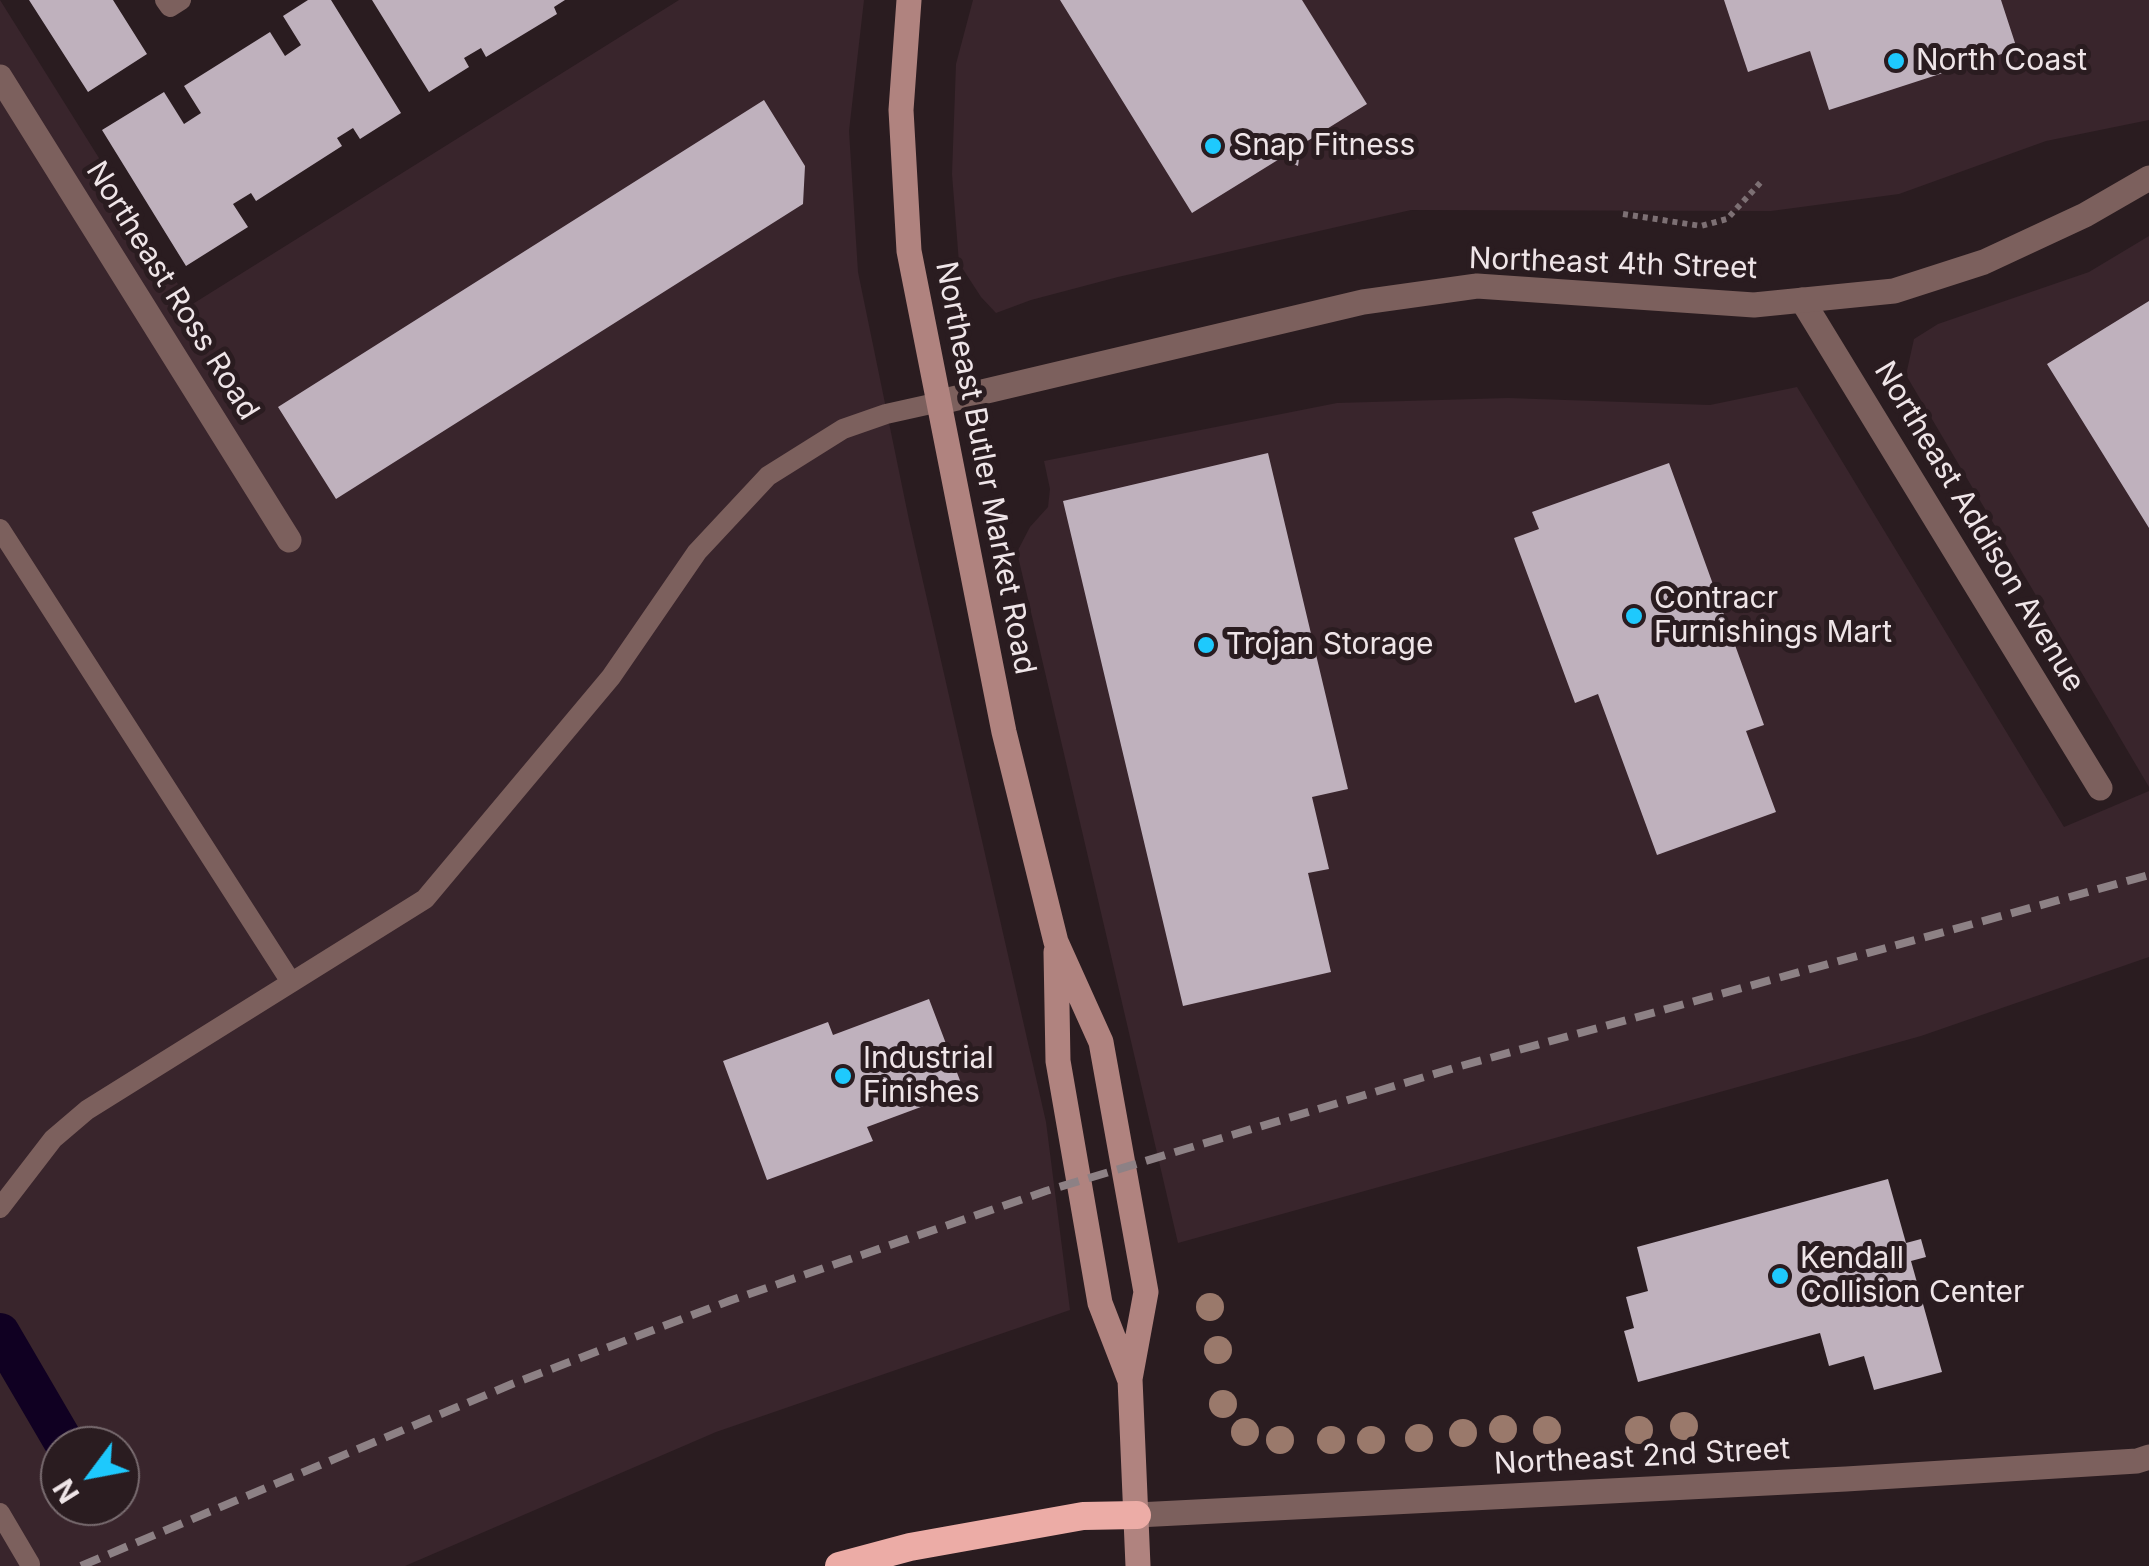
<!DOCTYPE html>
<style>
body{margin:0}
#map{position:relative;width:2149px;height:1566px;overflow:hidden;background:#2a1c20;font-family:Inter,sans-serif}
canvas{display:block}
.north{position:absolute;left:40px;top:1426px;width:100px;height:100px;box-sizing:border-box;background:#2a1c20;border:2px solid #796c70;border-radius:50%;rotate:238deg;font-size:28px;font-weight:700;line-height:40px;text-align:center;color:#efe5e8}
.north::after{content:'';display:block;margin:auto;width:35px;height:45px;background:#1ec9fd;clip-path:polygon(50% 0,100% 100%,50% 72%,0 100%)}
</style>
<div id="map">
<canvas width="2149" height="1566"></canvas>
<div class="north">N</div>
</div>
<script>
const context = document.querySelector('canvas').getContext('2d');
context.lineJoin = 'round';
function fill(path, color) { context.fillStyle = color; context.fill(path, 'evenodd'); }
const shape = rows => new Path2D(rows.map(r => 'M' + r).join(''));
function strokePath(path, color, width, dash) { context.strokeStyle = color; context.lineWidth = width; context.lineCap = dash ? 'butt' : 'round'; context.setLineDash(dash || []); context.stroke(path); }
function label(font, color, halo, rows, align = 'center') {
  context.font = font + ' Inter,sans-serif'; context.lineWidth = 10; context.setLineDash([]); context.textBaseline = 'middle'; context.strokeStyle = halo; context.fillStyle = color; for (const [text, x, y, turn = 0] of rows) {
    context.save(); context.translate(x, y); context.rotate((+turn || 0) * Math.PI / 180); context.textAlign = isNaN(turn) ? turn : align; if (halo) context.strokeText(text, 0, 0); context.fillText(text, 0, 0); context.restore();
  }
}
fill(shape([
 [0,0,191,305,679,0,864,0,849,131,858,272,909,520,1046,1122,1070,1310,716,1432,405,1566,0,1566],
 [60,1446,120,1446,120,1506,60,1506],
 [973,0,2149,0,2149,120,2046,141,1899,194,1771,211,1411,210,1118,277,1031,300,996,313,981,297,959,263,952,174,956,64],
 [2149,236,2149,787,1906,375,1914,339,1938,324,2089,272],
 [1797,387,2064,827,2149,791,2149,957,1921,1036,1178,1243,1017,552,1030,527,1048,507,1050,489,1044,461,1337,403,1508,398,1710,405]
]), '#39252c');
strokePath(shape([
 [0,1333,66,1446]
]), '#100022', 40);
fill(shape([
 [29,0,113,0,147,54,88,92],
 [308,0,331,0,401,113,360,139,353,128,337,138,342,146,256,201,251,193,233,204,248,227,186,266,102,130,164,92,184,124,201,113,184,86,270,32,285,56,301,45,283,16],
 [372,0,565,0,554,7,557,14,486,57,481,48,464,58,469,67,429,92],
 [1060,0,1302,0,1367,104,1301,145,1298,166,1281,158,1192,213],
 [1724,0,2001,0,2017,49,1829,110,1810,51,1748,72],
 [764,100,805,166,803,204,336,499,278,407],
 [2149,301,2149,528,2047,364],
 [1268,453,1348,789,1312,797,1329,869,1308,873,1331,972,1183,1006,1063,501],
 [1669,463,1764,725,1746,731,1776,812,1657,855,1598,694,1575,703,1514,538,1539,529,1532,512],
 [929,999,964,1091,867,1127,873,1141,767,1180,723,1061,828,1022,833,1035],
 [1888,1179,1906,1243,1921,1239,1926,1257,1911,1261,1942,1372,1874,1390,1864,1356,1829,1366,1820,1333,1638,1382,1624,1331,1634,1328,1626,1297,1648,1291,1637,1247]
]), '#bfb1bd');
strokePath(shape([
 [1623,214,1701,226,1727,219,1761,182]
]), '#7d7074', 6, [5, 5]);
strokePath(shape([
 [165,0,170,7,181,0],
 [0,529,291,982],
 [0,1208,53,1139,87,1110,425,899,611,677,697,552,768,476,843,429,886,414,940,402],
 [0,1513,30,1564]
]), '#7c605d', 20);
strokePath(shape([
 [0,77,289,540],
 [1802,300,2100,788],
 [1137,1515,1846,1479,2137,1461,2149,1457]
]), '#7c605d', 25);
strokePath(shape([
 [940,402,1363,302,1477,286,1754,305,1894,291,1984,262,2085,215,2149,178]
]), '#7c605d', 25);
strokePath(shape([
 [909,0,901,110,909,251,1004,732,1056,942,1101,1042,1146,1292,1130,1379,1138,1566],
 [1056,952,1058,1061,1100,1303,1129,1378]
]), '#b0837f', 25);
strokePath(shape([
 [839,1566,910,1547,1083,1516,1137,1515]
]), '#ecaca6', 28);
strokePath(shape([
 [81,1566,512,1384,729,1301,1046,1191,1461,1066,2149,875]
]), '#8d8185', 8, [20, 10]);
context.fillStyle = '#9a796b';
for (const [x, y] of [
 [1210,1307],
 [1218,1350],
 [1223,1404],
 [1684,1426],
 [1503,1429],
 [1547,1430],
 [1639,1430],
 [1245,1432],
 [1463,1433],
 [1419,1438],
 [1280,1440],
 [1331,1440],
 [1371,1440]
]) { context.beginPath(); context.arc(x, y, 14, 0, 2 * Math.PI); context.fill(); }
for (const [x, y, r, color] of [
 [1896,61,10,"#1ec9fd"],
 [1213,146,10,"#1ec9fd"],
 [1634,616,10,"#1ec9fd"],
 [1206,645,10,"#1ec9fd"],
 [843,1076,10,"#1ec9fd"],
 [1780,1276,10,"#1ec9fd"]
]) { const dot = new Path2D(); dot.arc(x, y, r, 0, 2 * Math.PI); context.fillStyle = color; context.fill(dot); strokePath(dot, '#2a1c20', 4); }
label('30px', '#efe5e8', '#2a1c20', [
 ["North Coast",1916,61],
 ["Snap Fitness",1233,146],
 ["Contracr",1654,599],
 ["Furnishings Mart",1654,633],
 ["Trojan Storage",1226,645],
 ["Industrial",863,1059],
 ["Finishes",863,1093],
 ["Kendall",1800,1259],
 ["Collision Center",1800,1293]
], 'left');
label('30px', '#efe5e8', '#2a1c20', [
 ["Northeast 4th Street",1613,264,2],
 ["Northeast Ross Road",172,291,58],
 ["Northeast Butler Market Road",985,468,79],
 ["Northeast Addison Avenue",1979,527,59],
 ["Northeast 2nd Street",1642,1457,-3]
]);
</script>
